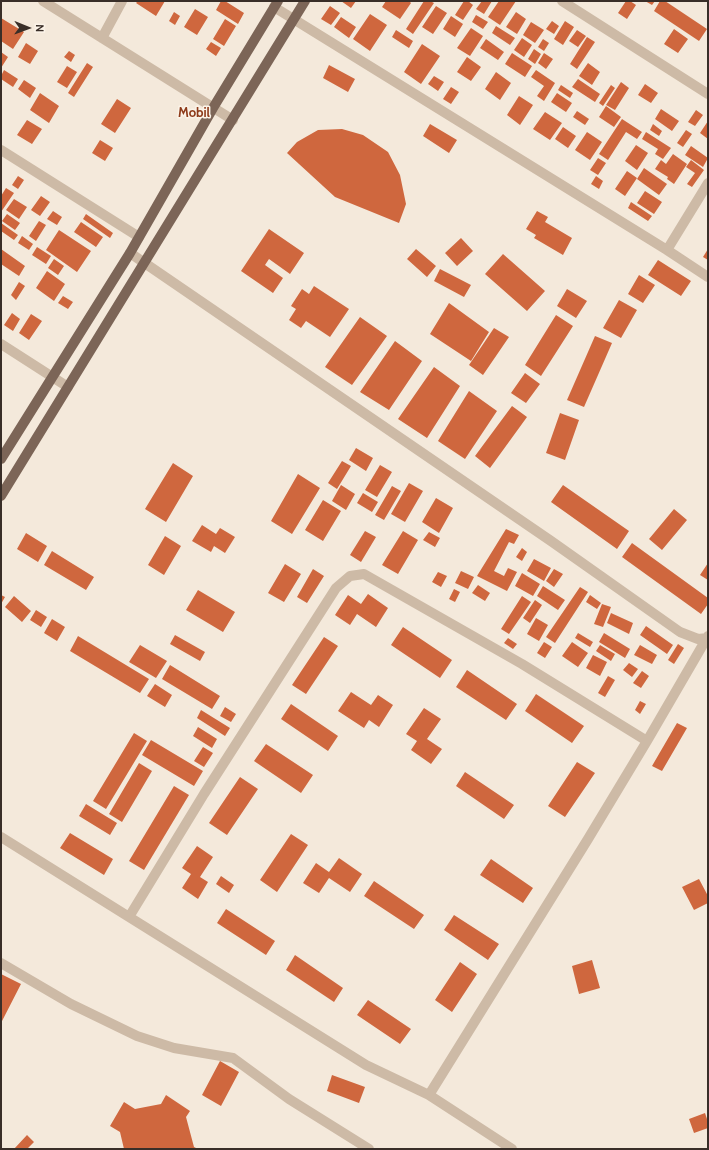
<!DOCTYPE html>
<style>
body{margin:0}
#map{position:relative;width:709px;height:1150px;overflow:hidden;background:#f4e9db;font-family:Cabin,sans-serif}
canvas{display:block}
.frame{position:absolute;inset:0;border:2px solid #392e28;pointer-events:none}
.north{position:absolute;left:8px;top:8px;width:40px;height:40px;-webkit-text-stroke:3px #fbf3e8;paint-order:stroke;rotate:91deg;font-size:11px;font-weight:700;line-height:16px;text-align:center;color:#392e28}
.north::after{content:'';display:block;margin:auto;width:14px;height:18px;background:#392e28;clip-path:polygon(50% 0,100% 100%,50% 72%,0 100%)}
</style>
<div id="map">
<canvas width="709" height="1150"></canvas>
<div class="frame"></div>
<div class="north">N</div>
</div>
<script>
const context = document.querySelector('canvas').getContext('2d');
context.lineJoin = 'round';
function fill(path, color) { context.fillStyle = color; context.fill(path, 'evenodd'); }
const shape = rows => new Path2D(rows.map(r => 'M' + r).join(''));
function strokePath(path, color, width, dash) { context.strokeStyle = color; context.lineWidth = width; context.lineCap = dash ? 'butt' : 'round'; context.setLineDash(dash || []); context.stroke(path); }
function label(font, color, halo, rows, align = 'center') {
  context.font = font + ' Cabin,sans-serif'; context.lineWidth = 3; context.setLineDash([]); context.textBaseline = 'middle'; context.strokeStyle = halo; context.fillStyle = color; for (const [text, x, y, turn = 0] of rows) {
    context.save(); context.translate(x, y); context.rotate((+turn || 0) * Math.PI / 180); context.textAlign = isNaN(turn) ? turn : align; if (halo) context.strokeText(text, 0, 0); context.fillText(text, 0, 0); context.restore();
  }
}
fill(shape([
 [138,1,165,1,156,16,136,3],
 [221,1,225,1,244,13,238,24,216,10],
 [341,1,356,1,351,8],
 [386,1,409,1,411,3,400,19,382,7],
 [424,1,430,1,434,3,413,34,406,29],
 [464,1,468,1,473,5,463,20,455,15],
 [482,1,492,1,484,14,476,9],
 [499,1,516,1,500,25,488,17],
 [626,1,630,1,636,5,627,19,618,13],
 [645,1,655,1,652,5],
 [660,1,665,1,707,29,699,41,654,11],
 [330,6,340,13,331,25,321,19],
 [436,6,447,13,433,34,422,27],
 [195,9,208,17,197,35,184,27],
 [174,12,180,16,175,25,169,21],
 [516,12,526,19,517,34,506,27],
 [370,14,387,25,370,51,353,39],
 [476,15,488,22,483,29,472,22],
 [451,16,463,24,455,37,443,29],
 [341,17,356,27,349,38,334,27],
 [1,18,24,32,13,49,1,41],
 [225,19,236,26,224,46,213,39],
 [552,21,559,26,554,34,546,29],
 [565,21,574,27,563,45,554,39],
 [531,22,544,30,535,43,523,35],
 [496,26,515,38,510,45,492,33],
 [471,28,483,36,470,56,457,48],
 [674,29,688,39,678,53,664,44],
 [396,30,413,41,409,48,392,37],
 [577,30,586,36,578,47,569,41],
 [587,37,595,42,577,69,570,64],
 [522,38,532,45,524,57,514,50],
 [486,39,504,52,498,60,480,48],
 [543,39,549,43,544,51,538,47],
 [211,42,221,48,216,56,206,49],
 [26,43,38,51,30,64,18,57],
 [422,44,440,56,421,84,404,72],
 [534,49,541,54,535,64,528,59],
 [69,51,75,55,71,62,64,57],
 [1,52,8,57,1,68],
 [512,53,532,66,525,77,505,64],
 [544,53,553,59,546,69,538,63],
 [467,57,481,67,471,81,457,72],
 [87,63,93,67,74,97,68,93],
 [588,63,600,72,592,85,579,76],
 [329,65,355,79,348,92,323,78],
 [67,66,77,72,67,88,57,82],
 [4,70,18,79,13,87,1,79,1,76],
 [536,70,555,83,544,101,537,96,544,86,531,77],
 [496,72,511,83,500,100,485,89],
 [434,76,444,82,438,91,428,84],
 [578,79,600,94,595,102,572,87],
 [24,80,36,88,30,98,18,89],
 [621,82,629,88,615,110,606,105],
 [645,84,658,93,651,103,638,95],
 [561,85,573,93,570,98,558,90],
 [611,85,615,88,603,106,599,103],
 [451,87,459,92,451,104,443,99],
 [40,93,59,106,49,123,30,110],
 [557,93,572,103,566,112,551,102],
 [519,96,533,105,520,125,507,115],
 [117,99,131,108,115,133,101,124],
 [606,106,621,117,614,127,599,117],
 [661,109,679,121,672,131,655,119],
 [696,110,703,115,695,126,688,122],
 [577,111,589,119,585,125,573,117],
 [545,112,562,123,550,140,533,129],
 [622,119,642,132,637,139,626,132,608,160,599,154],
 [27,120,42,129,32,144,17,135],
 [708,121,708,139,700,133],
 [430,124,457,140,449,153,423,136],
 [653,124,662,131,659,136,650,130],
 [563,127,576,136,568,148,555,139],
 [342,129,363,135,388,152,400,175,406,204,399,223,335,197,287,153,297,142,318,130],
 [686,130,692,134,683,147,677,143],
 [587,132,602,142,590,160,575,150],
 [646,132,671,148,663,159,655,154,658,149,642,139],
 [100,140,113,148,105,161,92,153],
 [636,145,648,153,637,170,625,161],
 [691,146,708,158,703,167,685,155],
 [673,154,687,164,674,184,667,179,668,177,655,169,661,160,666,164],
 [598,158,606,163,598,175,590,170],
 [691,160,704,170,692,187,687,184,695,173,686,167],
 [644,168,667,184,659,195,637,179],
 [627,171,637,178,625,196,615,189],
 [18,176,24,180,18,189,12,185],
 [596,176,603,181,599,189,591,184],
 [6,188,14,193,1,212,1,196],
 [645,191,662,202,654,214,637,203],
 [41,196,50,202,40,216,31,210],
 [14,199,27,207,19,219,6,210],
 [631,202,652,216,648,221,628,208],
 [53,211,62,217,57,225,47,219],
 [537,211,548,217,545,222,572,238,563,255,534,238,536,235,526,229],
 [7,214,20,223,15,230,2,221],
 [86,214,113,233,110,238,83,219],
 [39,221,46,225,36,241,29,236],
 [81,222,103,237,96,247,74,232],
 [1,223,18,235,14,240,1,231],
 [269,229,304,253,290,274,269,259,265,265,283,278,273,293,241,271],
 [59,230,91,251,77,272,46,250],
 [22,236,33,244,29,250,18,243],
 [461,238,473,251,457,266,445,253],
 [37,247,51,256,46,264,32,255],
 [1,249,25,266,19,276,1,264],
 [416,249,436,266,427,277,407,259],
 [708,249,708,260,703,257],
 [503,254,545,291,527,311,485,274],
 [54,259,64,266,58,275,48,268],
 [658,260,691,281,681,296,648,275],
 [440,269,471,285,464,297,434,281],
 [47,271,65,284,54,301,36,288],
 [639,275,655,285,643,303,628,294],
 [19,282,25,286,16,300,11,295],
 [314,286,349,309,330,337,306,321,301,328,289,320,296,309,291,306,302,289,309,294],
 [567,289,587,301,576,318,557,306],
 [63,296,73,302,68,309,58,303],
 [619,300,637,310,621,338,603,328],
 [449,303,489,332,471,361,430,334],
 [12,313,20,319,13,331,4,325],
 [31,314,42,321,29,340,19,333],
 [556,315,573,326,541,376,525,365],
 [360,317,387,336,352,385,325,367],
 [494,328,509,337,483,375,469,365],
 [595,336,612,343,584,407,567,400],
 [395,341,422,361,389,410,360,392],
 [434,367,460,386,427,438,398,419],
 [525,373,540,384,526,403,511,393],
 [469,391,497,411,465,459,438,441],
 [512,406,527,417,490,468,475,456],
 [560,413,579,420,565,460,546,453],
 [356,448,373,458,366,471,349,460],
 [342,461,351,466,337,489,328,483],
 [173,463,193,476,166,522,145,509],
 [380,465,392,472,377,497,365,490],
 [298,474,320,488,292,534,271,521],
 [409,483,423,491,405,522,391,514],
 [341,485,355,494,346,510,332,501],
 [563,485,629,531,617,549,551,502],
 [392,486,401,491,384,520,375,515],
 [363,493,378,502,372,512,357,503],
 [436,498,453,508,439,533,422,522],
 [323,500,341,511,323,541,305,530],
 [674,509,687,520,662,550,649,539],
 [202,525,216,534,220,528,235,537,225,553,214,546,211,552,192,541],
 [506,529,519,535,514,544,509,542,494,571,504,576,508,568,517,572,507,591,477,576],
 [365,531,376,537,361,562,350,555],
 [403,531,418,540,398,574,382,565],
 [429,532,440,538,435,547,423,540],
 [26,533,47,546,38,562,17,549],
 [165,536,181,546,164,575,148,565],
 [632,543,708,598,708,604,701,614,622,557],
 [522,548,527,552,522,561,516,557],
 [52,551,94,577,86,590,44,565],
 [534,559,551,568,544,581,527,571],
 [708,563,708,580,700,575],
 [285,564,301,574,284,602,268,593],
 [313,569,324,576,307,603,297,597],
 [554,569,563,574,554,587,546,581],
 [461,571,474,577,468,589,455,583],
 [438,572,447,576,441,587,432,582],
 [522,573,540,584,533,596,515,586],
 [478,585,490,593,485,601,472,593],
 [543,586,565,600,558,610,537,596],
 [580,587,588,592,555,643,546,637],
 [454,589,460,592,455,602,449,599],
 [198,590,235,612,223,632,186,610],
 [368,594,388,608,376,627,357,614,350,625,335,615,348,595,361,604],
 [1,595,5,597,1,604],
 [590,595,601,603,597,609,586,602],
 [14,596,31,611,22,622,5,607],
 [522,596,531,602,509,634,501,629],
 [535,600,542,605,530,623,523,618],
 [602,604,611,607,603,627,594,624],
 [36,610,47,617,41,627,30,620],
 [611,613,633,623,629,634,607,623],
 [536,618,548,625,539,641,527,634],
 [52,619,65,627,57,641,44,633],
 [646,626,673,645,667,654,640,635],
 [403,627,452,660,440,678,391,645],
 [578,633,593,642,590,647,575,638],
 [604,633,630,649,625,658,599,642],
 [175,635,205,652,200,661,170,644],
 [78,636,149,679,140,693,70,651],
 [324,637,338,646,306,694,292,685],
 [508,638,517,644,513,649,504,643],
 [544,642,552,647,545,658,537,653],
 [572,642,588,653,578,667,562,656],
 [678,644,684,648,674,664,668,660],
 [140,645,167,661,156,678,129,662],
 [600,645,615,654,611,661,596,651],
 [640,645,657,655,652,664,634,655],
 [593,655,607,662,600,676,586,668],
 [629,663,638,669,632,677,623,670],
 [170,665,220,696,212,709,162,679],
 [467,670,517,704,506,720,456,687],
 [642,671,649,676,641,688,633,683],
 [608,676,615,680,605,697,598,693],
 [155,684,172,695,165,707,147,696],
 [351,692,371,705,378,695,393,705,379,727,369,720,364,728,338,711],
 [536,694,584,726,572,743,525,711],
 [640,701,646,704,640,714,635,710],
 [291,704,338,736,328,751,281,719],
 [225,707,236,714,231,722,220,716],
 [424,708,441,719,427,739,442,749,431,764,411,750,417,741,406,734],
 [201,710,230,728,225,736,197,718],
 [677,723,687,728,662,771,652,766],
 [198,727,217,739,212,748,193,736],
 [134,733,147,741,106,809,93,801],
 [151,740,203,771,194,786,142,755],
 [266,744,313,775,301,793,254,761],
 [203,747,213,753,204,767,194,761],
 [577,762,595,773,565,817,548,806],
 [139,763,152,771,122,822,109,814],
 [465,772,514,805,504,819,456,786],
 [240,777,258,789,227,835,209,823],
 [174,786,189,795,144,870,129,861],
 [86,804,117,823,110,835,79,816],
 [70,833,113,859,104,875,60,848],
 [291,834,308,845,277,892,260,880],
 [197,846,213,857,200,877,208,882,198,899,182,888,191,874,182,868],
 [339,858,362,874,350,892,329,878,319,893,303,883,316,863,329,872],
 [491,859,533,888,523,903,480,875],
 [221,876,234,885,229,893,216,884],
 [699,879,708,896,708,903,694,910,682,887],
 [374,881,424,915,414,929,364,896],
 [226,909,275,941,266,955,217,923],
 [454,915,499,944,488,960,444,930],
 [295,955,343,988,334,1002,286,970],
 [592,960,600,988,579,994,572,966],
 [460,962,477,974,452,1012,435,1000],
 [1,974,21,984,1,1023],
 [368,1000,411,1029,400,1044,357,1015],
 [220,1061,239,1072,221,1106,202,1095],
 [332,1075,365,1087,359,1103,327,1091],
 [166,1095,190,1111,186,1117,194,1147,198,1149,124,1149,120,1132,110,1126,124,1102,135,1109,161,1104],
 [705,1113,708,1122,708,1128,694,1133,689,1119],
 [27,1135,34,1142,27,1149,14,1149]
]), '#cf673e');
strokePath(shape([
 [43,1,233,120],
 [562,1,708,94],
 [274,7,667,250,708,277],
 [102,38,122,1],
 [1,150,139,237],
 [667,250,708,183],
 [130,253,551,541,680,632,698,639,708,638],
 [1,344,68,387],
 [1,837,366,1065,429,1095,512,1149],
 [129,917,204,794,336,588,350,576,364,574,522,664,647,741],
 [1,963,71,1004,137,1036,174,1048,233,1058,289,1099,369,1149],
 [429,1095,588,839,647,741,708,636]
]), '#cdbaa6', 10);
strokePath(shape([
 [1,459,130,253,213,108,278,1],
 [1,496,305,1]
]), '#7c6557', 10);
label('bold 13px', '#8e3b1a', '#fbf3e8', [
 ["Mobil",194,113]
]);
</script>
